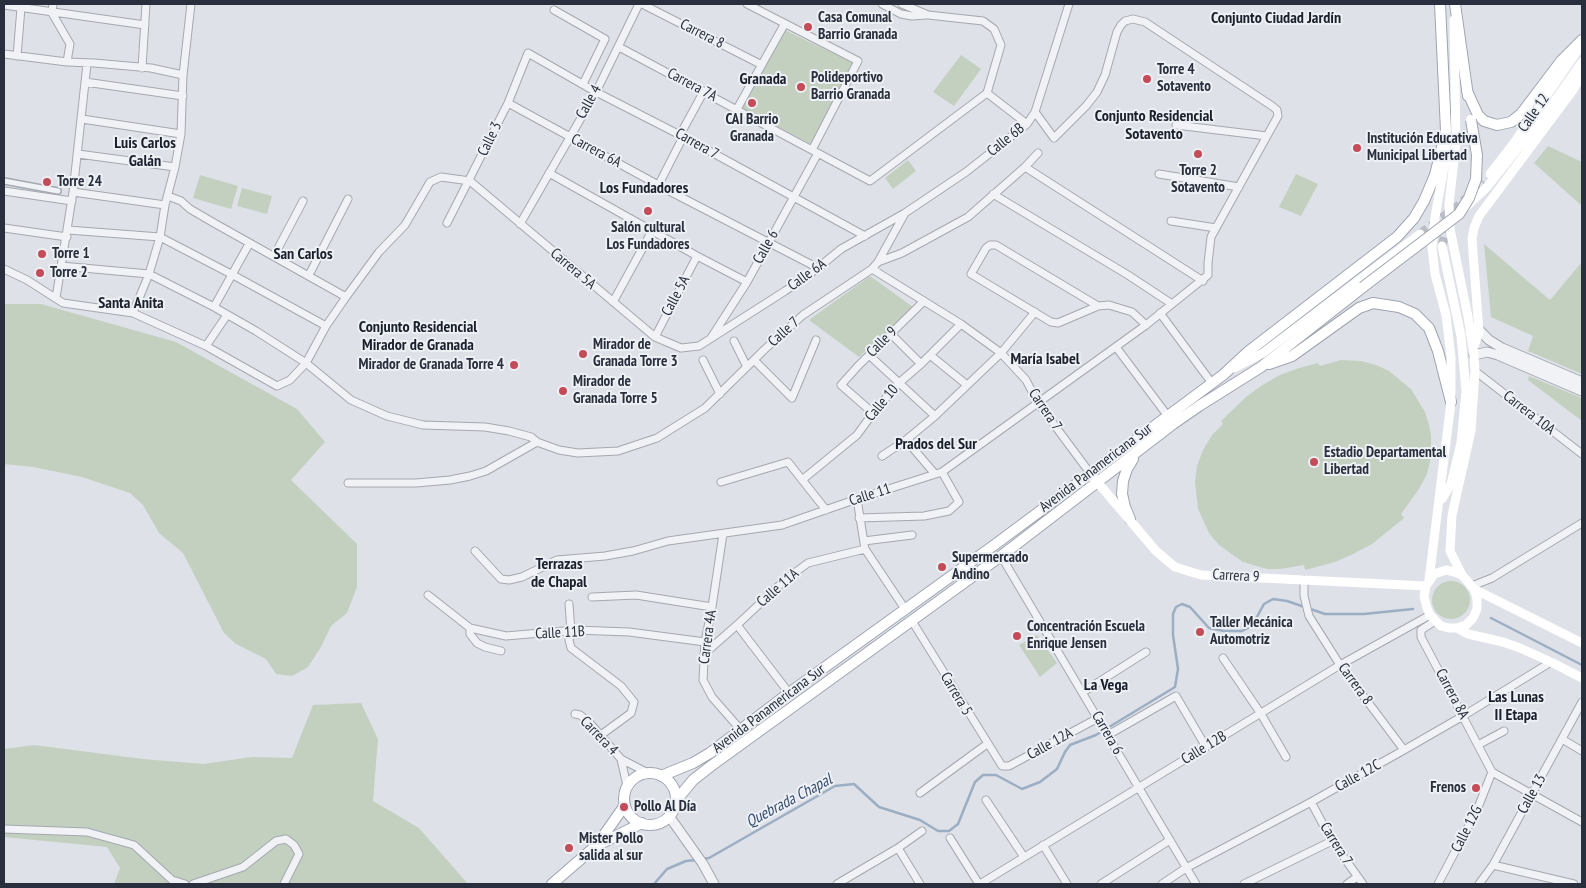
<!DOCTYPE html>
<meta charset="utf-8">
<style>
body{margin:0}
#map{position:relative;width:1586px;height:888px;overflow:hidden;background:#dee1e7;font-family:"PT Sans Narrow",sans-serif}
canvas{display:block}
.frame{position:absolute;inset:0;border:5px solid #292f3c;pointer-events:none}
</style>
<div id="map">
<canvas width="1586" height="888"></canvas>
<div class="frame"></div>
</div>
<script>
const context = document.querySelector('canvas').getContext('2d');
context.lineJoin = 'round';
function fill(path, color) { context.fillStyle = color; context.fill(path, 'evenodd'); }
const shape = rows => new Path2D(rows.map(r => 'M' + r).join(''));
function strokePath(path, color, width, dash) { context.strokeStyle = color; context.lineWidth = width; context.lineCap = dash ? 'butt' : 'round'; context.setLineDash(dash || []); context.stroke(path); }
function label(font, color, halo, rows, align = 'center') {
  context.font = font + ' "PT Sans Narrow",sans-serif'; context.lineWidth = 4; context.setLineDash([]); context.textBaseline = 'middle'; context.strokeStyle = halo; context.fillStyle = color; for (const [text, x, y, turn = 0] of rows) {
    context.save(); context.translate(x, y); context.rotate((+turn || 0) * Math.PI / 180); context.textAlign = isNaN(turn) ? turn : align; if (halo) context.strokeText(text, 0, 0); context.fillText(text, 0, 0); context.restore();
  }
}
fill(shape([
 [785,30,859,66,817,147,742,108],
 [961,55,981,69,954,106,933,92],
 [1548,146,1582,162,1582,206,1534,163],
 [908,160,916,171,893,189,885,178],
 [1296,174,1318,184,1301,216,1279,207],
 [200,175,238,186,231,209,193,198],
 [242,188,272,196,267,214,237,206],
 [1484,244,1550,300,1582,262,1582,374,1528,351,1533,336,1491,317],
 [870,276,913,307,859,357,809,320],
 [4,304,41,304,176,342,297,409,325,442,291,480,357,544,357,587,347,613,331,626,321,647,308,667,292,676,276,674,266,659,236,644,224,633,183,553,159,533,143,505,130,493,82,477,33,467,4,464],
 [1341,360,1361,361,1376,365,1389,371,1411,389,1425,412,1429,425,1431,436,1431,457,1427,474,1419,489,1401,514,1404,518,1372,544,1351,555,1335,562,1305,570,1304,565,1280,569,1267,569,1243,562,1219,545,1209,533,1198,509,1195,482,1197,466,1203,450,1212,435,1223,424,1221,421,1246,397,1261,386,1280,375,1299,368,1318,363,1320,366],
 [1529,376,1582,398,1582,421,1528,380],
 '1432 600a19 19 0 1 1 38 0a19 19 0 1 1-38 0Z',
 [1037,635,1057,663,1040,677,1019,645],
 [361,703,378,739,373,801,419,828,468,884,114,884,120,868,107,847,4,837,4,749,34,745,143,759,203,764,252,757,292,758,313,705]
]), '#c3d0c0');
strokePath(shape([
 [1491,618,1582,665],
 [702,859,709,858,835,786,854,784,879,807,920,820,938,831,949,831,958,824,975,782,983,775,996,775,1022,789,1040,782,1057,769,1065,752,1070,745,1096,735,1175,687,1178,669,1173,635,1173,614,1176,607,1182,604,1190,607,1209,628,1224,631,1242,631,1252,626,1264,604,1273,599,1287,601,1325,614,1364,614,1413,609],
 [654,884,667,869,686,861,696,860]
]), '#9baec4', 2.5);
strokePath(shape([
 [1420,234,1458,206,1484,182],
 [1442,246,1445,234,1451,222]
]), '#babdc5', 9, [9, 4.5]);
const pedestrian = shape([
 [4,181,58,191]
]);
const minor = shape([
 [53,4,52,13,70,44,67,62],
 [642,4,762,65],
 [747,4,858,61,812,150],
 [882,4,901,14,912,16,926,15],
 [902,4,928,15,983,21,994,29,1001,45,987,93],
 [4,5,145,25],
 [554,10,605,39,583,84],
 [619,47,870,181,987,93],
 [4,54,67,62,94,63,151,68,183,75],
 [17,56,21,8],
 [142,68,146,4],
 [85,82,183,96],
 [987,93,1027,124],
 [508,103,673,193,818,268],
 [737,109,784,25],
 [82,119,181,134],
 [1176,125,1267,136],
 [680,135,704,91],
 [78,154,175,167],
 [1025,167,1203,281],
 [549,173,697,256,747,282],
 [1159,174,1239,187],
 [659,184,683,137],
 [4,191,72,201],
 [73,192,165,205],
 [993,194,1128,275,1172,304],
 [168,196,181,201,190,209,214,223,346,297],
 [1171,221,1216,228],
 [447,223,508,103,528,53,596,92,680,135,865,236],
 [520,224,596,92,639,4],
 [4,228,67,237],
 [68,230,160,237,233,275,326,326],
 [274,256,303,201],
 [878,262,902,253,968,217,1025,167,1038,153],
 [61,266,149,274,214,307,256,331,306,363,351,400,387,416,423,425,485,427,509,431,531,437,537,442,559,450,578,453,618,451,657,438,705,408,765,349,803,315,872,269,878,262,905,213],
 [4,269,27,280,63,303,133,313,206,346,277,386,290,380,306,363,326,326,346,297,379,252,405,225,430,182,441,177,470,181,655,337,681,348,699,346,785,291,818,268,841,249,905,213,966,172,1027,124,1035,112,1069,4],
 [872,269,961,324,1001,353,1026,380,1038,403,1090,473],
 [309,275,348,199],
 [56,298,73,192,87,64],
 [613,302,652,231],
 [1098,306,996,245,990,245,986,248,971,274,1051,322,1058,323,1098,306,1109,305,1132,312,1146,325],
 [214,307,249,244],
 [133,313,149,274,160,237,165,205,175,167,181,134,183,75,191,4],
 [1160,313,1211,382],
 [891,334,921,364],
 [655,337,697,256],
 [711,338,747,282,818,153],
 [734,341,747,367],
 [206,346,227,315],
 [1116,347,1167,415],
 [869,355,935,416],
 [930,355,967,385],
 [703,360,720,394],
 [754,360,792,398,816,340],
 [1475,371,1582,454],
 [873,413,841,385,858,366,924,301],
 [906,440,935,474],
 [882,456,906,440,935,416,1001,353,1035,312],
 [802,480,857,435,873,413,899,383,921,364,961,324],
 [721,482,788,462,826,510],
 [348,483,416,483,450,480,470,476,486,471,537,442],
 [857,499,865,549,905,609],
 [859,518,924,516,949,511,959,502,942,472],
 [723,534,712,607,705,642,703,680,712,697,740,729],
 [864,541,912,535],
 [475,551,501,579,509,580,522,577,557,560,605,556,633,551,668,541,782,525,857,499,942,472,1146,325,1208,275,1208,263,1211,237,1278,116,1277,110,1272,106,1145,22,1133,19,1125,21,1121,25,1117,32,1105,75,1097,92,1086,106,1054,138,1035,112],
 [1001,556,1196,884],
 [1304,580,1304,596,1309,616,1340,665,1404,750],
 [1472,586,1492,578,1582,523],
 [428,595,470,628,506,636,575,630,629,632,705,642],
 [592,597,636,595,712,607],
 [569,604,571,631,569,640,571,648,621,686,634,702,631,713,601,735],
 [912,621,1002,766,1009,766,1098,718],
 [1435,621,1421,630,1421,637,1492,772],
 [737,625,789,693],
 [470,628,470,634,477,643,485,647,501,651],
 [704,654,737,625,785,580,808,563,865,549],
 [1223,658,1261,714,1286,757],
 [1083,692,1146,652],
 [575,714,580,715,589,722,621,759,648,773],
 [1108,735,1176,696,1206,747],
 [1562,739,1582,751],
 [1478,745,1504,731],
 [621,759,627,786],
 [1492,772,1582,822],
 [920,793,987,744],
 [986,800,1024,857],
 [1311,802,1332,841,1363,884],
 [4,829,87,832,134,845,172,880,185,884],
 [950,838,979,884],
 [1043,845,1067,884],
 [898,848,920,884],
 [1493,865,1574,884],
 [193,884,243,867,276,841,286,839,294,845,299,854,284,884],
 [837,884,898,848,922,831],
 [980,884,1340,665,1430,615],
 [1101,884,1170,840],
 [1162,884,1186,868,1311,802,1404,750,1463,716,1551,662],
 [1244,884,1332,841],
 [1347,884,1357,877],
 [1438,884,1477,810,1492,772],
 [1479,884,1493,865,1582,702]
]);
const tertiary = shape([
 [1475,326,1489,340,1502,348,1582,382],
 [1474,355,1487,352,1498,355,1582,391],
 [669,816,703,864,714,884]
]);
const primary = shape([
 [1455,4,1468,96],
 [1467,91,1478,115,1484,121,1497,125,1511,122,1521,114,1561,61,1582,40],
 [1269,364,1292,356,1359,308,1373,303,1399,307,1415,314,1429,328,1438,351,1451,402],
 [1130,519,1125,507,1122,494,1123,481,1127,469,1133,459],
 '624 799a26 26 0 1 1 52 0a26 26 0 1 1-52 0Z',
 [661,776,693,763,710,753,789,693,993,546,1223,375,1249,351,1397,237,1414,218,1424,201,1435,175,1446,131,1440,4],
 [675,802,693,780,711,766,1001,556,1173,424,1199,406,1261,367,1363,287],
 [598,845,642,823],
 [552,884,597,845,625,805]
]);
strokePath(pedestrian, '#a4a8b0', 8);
strokePath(minor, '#a4a8b0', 9);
strokePath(tertiary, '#a4a8b0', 11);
strokePath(primary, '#9ea5b1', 12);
strokePath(pedestrian, '#f1f2f5', 5);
strokePath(minor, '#f1f2f5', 7);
strokePath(tertiary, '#f1f2f5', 9);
strokePath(shape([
 [1454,20,1456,143,1449,204,1450,229,1468,317,1474,355,1475,371,1471,431,1452,515,1450,551,1462,575,1474,589,1477,599,1477,609,1473,618,1466,625,1457,628,1449,628,1441,626,1430,615,1427,608,1424,596,1426,586,1434,574,1446,570,1455,572,1462,575],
 [1490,174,1514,143,1582,44],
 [1466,207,1487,187,1547,112,1582,62],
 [1474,346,1479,332,1472,239,1474,228,1479,216,1573,90,1582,74],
 [1234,368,1263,353,1420,234],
 [1093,477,1156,551,1175,567,1201,575,1426,586],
 [1442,499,1451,484,1461,443,1466,391,1461,336,1442,246],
 [1429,580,1451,402,1451,357,1446,315,1435,274,1432,247,1435,217,1446,156,1446,141],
 [1474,589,1582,643],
 [1457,628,1468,634,1503,642,1520,648,1551,662,1582,678]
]), '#fff', 9);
strokePath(primary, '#fff', 10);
const primaryBridge = shape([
 [1363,287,1459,214,1469,198,1476,179,1477,155,1471,120]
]);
strokePath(primaryBridge, '#9ea5b1', 12, []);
strokePath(primaryBridge, '#fff', 10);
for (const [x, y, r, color] of [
 [808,27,5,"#c44b58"],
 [1147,79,5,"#c44b58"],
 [801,87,5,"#c44b58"],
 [752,103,5,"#c44b58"],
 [1357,148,5,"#c44b58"],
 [1198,154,5,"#c44b58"],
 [47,182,5,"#c44b58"],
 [648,211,5,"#c44b58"],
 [42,254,5,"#c44b58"],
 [40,273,5,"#c44b58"],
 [583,354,5,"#c44b58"],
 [514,365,5,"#c44b58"],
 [563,391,5,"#c44b58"],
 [1314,462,5,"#c44b58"],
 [942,567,5,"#c44b58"],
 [1200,632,5,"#c44b58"],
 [1017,636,5,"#c44b58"],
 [1476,788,5,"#c44b58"],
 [624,807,5,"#c44b58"],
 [569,848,5,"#c44b58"]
]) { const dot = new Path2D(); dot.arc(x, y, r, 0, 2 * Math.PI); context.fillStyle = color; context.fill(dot); strokePath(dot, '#edf0f4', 2); }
label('bold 15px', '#292f3c', '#edf0f4', [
 ["Casa Comunal",818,18],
 ["Barrio Granada",818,35],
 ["Torre 4",1157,70],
 ["Sotavento",1157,87],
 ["Polideportivo",811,78],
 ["Barrio Granada",811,95],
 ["CAI Barrio",752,120,"center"],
 ["Granada",752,137,"center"],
 ["Institución Educativa",1367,139],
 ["Municipal Libertad",1367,156],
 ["Torre 2",1198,171,"center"],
 ["Sotavento",1198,188,"center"],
 ["Torre 24",57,182],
 ["Salón cultural",648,228,"center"],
 ["Los Fundadores",648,245,"center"],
 ["Torre 1",52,254],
 ["Torre 2",50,273],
 ["Mirador de",593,345],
 ["Granada Torre 3",593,362],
 ["Mirador de Granada Torre 4",504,365,"right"],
 ["Mirador de",573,382],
 ["Granada Torre 5",573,399],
 ["Estadio Departamental",1324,453],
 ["Libertad",1324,470],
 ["Supermercado",952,558],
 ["Andino",952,575],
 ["Taller Mecánica",1210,623],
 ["Automotriz",1210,640],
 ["Concentración Escuela",1027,627],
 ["Enrique Jensen",1027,644],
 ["Frenos",1466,788,"right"],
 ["Pollo Al Día",634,807],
 ["Mister Pollo",579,839],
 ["salida al sur",579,856]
], 'left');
label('15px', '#292f3c', '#edf0f4', [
 ["Carrera 8",702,34,27],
 ["Carrera 7A",692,85,28],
 ["Calle 4",589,102,-61],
 ["Calle 12",1534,113,-55],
 ["Calle 3",490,139,-64],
 ["Calle 6B",1006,140,-39],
 ["Carrera 7",697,144,29],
 ["Carrera 6A",596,151,28],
 ["Calle 6",766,247,-61],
 ["Carrera 5A",573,269,40],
 ["Calle 6A",807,275,-36],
 ["Calle 5A",676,296,-62],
 ["Calle 7",784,332,-42],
 ["Calle 9",882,342,-45],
 ["Calle 10",882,403,-50],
 ["Carrera 7",1045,410,56],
 ["Carrera 10A",1529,413,38],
 ["Avenida Panamericana Sur",1096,468,-37],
 ["Calle 11",870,495,-18],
 ["Carrera 9",1236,576,3],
 ["Calle 11A",778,588,-41],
 ["Calle 11B",560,633,-3],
 ["Carrera 4A",708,637,-82],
 ["Carrera 8",1355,684,54],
 ["Carrera 5",956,694,59],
 ["Carrera 8A",1452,694,62],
 ["Avenida Panamericana Sur",769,709,-37],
 ["Carrera 6",1107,733,60],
 ["Carrera 4",599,736,46],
 ["Calle 12A",1050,744,-29],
 ["Calle 12B",1204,748,-31],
 ["Calle 12C",1358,776,-29],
 ["Calle 13",1532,794,-61],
 ["Calle 12G",1467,829,-63],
 ["Carrera 7",1336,844,58]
]);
label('bold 16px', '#1b202d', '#edf0f4', [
 ["Conjunto Ciudad Jardín",1276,18],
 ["Granada",763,79],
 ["Conjunto Residencial",1154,116],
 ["Sotavento",1154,134],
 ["Luis Carlos",145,143],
 ["Galán",145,161],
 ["Los Fundadores",644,188],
 ["San Carlos",303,254],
 ["Santa Anita",131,303],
 ["Conjunto Residencial",418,327],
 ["Mirador de Granada",418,345],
 ["María Isabel",1045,359],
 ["Prados del Sur",936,444],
 ["Terrazas",559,564],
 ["de Chapal",559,582],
 ["La Vega",1106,685],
 ["Las Lunas",1516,697],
 ["II Etapa",1516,715]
]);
label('italic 16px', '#364c6d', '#edf0f4', [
 ["Quebrada Chapal",789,801,-28]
]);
</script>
